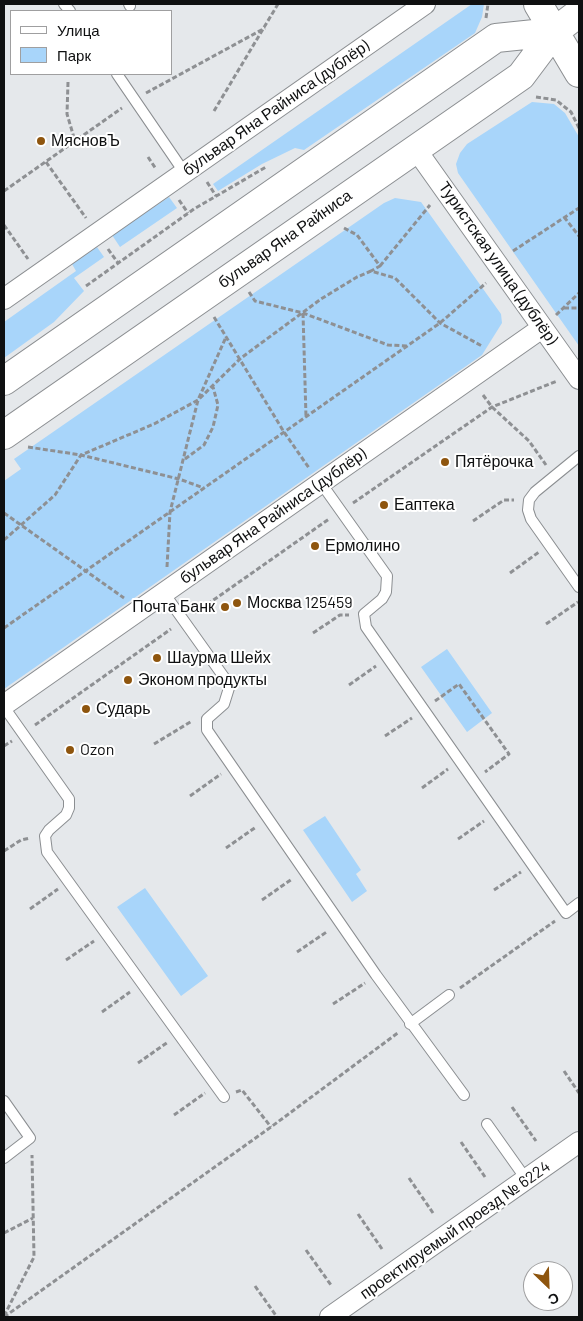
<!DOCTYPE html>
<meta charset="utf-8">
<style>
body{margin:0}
#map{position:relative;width:583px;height:1321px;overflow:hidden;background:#e5e8eb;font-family:Barlow,sans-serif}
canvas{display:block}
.frame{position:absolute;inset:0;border:5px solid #0f1011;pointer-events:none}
.legend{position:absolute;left:10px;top:10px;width:162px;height:65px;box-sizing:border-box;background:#fff;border:1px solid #9f9fa0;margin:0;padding:6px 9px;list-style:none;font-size:15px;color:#0f1011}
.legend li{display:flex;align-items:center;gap:10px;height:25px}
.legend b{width:25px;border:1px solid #9f9fa0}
.north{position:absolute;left:523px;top:1261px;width:50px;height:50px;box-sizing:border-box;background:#fff;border:1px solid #9f9fa0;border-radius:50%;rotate:156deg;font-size:14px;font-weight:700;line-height:20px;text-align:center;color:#0f1011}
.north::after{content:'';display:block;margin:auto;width:18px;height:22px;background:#8e550e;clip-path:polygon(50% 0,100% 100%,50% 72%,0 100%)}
</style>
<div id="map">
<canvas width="583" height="1321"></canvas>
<div class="frame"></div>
<ul class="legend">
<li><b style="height:6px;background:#fff"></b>Улица</li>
<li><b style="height:14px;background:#a8d5fa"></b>Парк</li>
</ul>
<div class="north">С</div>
</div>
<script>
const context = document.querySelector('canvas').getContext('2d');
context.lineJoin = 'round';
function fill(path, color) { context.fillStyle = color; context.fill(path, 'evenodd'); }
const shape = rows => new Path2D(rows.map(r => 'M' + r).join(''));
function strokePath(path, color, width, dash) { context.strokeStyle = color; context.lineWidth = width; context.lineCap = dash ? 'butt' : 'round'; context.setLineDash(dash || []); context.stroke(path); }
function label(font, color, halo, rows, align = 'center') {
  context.font = font + ' Barlow,sans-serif'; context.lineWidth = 4; context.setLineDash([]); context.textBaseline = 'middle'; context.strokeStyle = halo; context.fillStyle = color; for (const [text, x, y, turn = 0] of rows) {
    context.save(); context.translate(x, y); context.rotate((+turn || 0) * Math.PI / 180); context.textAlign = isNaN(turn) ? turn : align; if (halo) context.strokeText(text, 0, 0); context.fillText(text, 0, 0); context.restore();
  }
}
fill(shape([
 [472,4,484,4,482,17,475,33,304,150,295,148,262,164,218,191,213,184],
 [532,102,554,104,565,113,579,137,579,346,458,173,456,164,460,153,467,144],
 [169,197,177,208,120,247,112,235],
 [395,198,421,202,501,314,502,323,482,355,4,689,4,481,21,469,14,459,384,203],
 [97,247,104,257,74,278,84,291,54,322,4,358,4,322,76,271,72,264],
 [447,649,492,713,467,732,421,667],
 [325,816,361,870,356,874,367,891,352,902,303,830],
 [145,888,208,976,181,996,117,907]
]), '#a8d5fa');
const service = shape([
 [64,4,70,11],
 [129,4,130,6],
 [117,74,184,172],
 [579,456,535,492,529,500,528,510,531,519,579,587],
 [321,483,387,576,386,592,382,599,364,614,366,627,566,913,579,903],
 [164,593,226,680,229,688,224,704,207,719,207,730,376,975,464,1095],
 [4,707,69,799,69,808,66,815,49,830,45,836,47,852,224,1097],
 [410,1024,449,995],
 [4,1101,30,1138,4,1158],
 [487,1124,526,1179]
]);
const minor = shape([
 [415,148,579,379],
 [4,299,425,4],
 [4,705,542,328],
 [330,1317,579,1142]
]);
const secondary = shape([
 [538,4,579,73],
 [4,381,496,38,554,32],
 [4,435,521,76,554,32,579,13]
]);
strokePath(service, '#8b8e91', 12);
strokePath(minor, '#8b8e91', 22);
strokePath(secondary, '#8b8e91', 30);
strokePath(shape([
 [486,18,488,4],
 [68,82,67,114,75,141],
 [146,93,265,28],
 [536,97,556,100,571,112,579,128],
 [214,111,278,4],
 [148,157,156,169],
 [46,162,86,218],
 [207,182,216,196],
 [4,191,122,108],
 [179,200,188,213],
 [564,217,579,236],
 [4,225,28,259],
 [344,228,357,235,380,266,371,271],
 [108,249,118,263],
 [513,251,579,208],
 [380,266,430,205],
 [86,286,194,209,266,167],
 [249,292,255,301,303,313,388,345,408,346],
 [564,308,579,308],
 [303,313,306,417],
 [556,315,579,293],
 [214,317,284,432,309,468],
 [483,395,492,407,529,441,546,465],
 [28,447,81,455,179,479,204,488],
 [185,459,204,445,213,427,218,405,213,387],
 [353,503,492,407,557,381],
 [4,513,124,598],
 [473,521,504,500,514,500],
 [4,540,55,495,81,455,154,424,198,400,241,358,321,299,357,277,371,271,395,278,440,323,482,346],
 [167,567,170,512,198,400,226,337],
 [510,573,539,552],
 [195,613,329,519],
 [546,624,578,602],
 [4,628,440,323,486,283],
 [313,633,340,615,349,615],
 [349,685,376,666],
 [435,701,459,684,509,754,485,772],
 [35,725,171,629],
 [385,736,412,718],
 [154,744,192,721],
 [4,746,12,741],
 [422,788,448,769],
 [190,796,221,774],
 [458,839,484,821],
 [226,848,256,827],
 [4,851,21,840,30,838],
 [494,890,521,872],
 [262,900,292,879],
 [30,909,58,889],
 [297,952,328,931],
 [66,960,94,941],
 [460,988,555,921],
 [333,1004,365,983],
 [102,1012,130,992],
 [138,1063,168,1042],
 [564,1071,579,1093],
 [236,1092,242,1090,271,1127],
 [512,1107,536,1141],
 [174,1115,205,1093],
 [461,1142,485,1177],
 [409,1178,433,1213],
 [358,1214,382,1249],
 [4,1233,33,1218],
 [306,1250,331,1285],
 [255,1286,277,1317],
 [4,1316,34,1257,32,1155],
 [4,1317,271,1127,399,1032]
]), '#8e9093', 3, [5, 2.5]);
strokePath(service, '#fff', 10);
strokePath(minor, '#fff', 20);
strokePath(secondary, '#fff', 28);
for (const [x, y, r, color] of [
 [41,141,5,"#8e550e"],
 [445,462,5,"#8e550e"],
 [384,505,5,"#8e550e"],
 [315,546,5,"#8e550e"],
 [237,603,5,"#8e550e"],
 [225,607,5,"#8e550e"],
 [157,658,5,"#8e550e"],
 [128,680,5,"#8e550e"],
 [86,709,5,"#8e550e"],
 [70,750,5,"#8e550e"]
]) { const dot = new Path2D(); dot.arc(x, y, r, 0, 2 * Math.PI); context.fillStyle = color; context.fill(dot); strokePath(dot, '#fff', 2); }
label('16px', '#0f1011', '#fff', [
 ["бульвар Яна Райниса (дублёр)",276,108,-35],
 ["бульвар Яна Райниса",285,239,-35],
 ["Туристская улица (дублёр)",498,263,55],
 ["бульвар Яна Райниса (дублёр)",273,516,-35],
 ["проектируемый проезд № 6224",455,1230,-35]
]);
label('16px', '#0f1011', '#fff', [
 ["МясновЪ",51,141],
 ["Пятёрочка",455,462],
 ["Еаптека",394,505],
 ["Ермолино",325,546],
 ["Москва 125459",247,603],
 ["Почта Банк",215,607,"right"],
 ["Шаурма Шейх",167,658],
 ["Эконом продукты",138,680],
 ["Сударь",96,709],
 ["Ozon",80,750]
], 'left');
</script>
